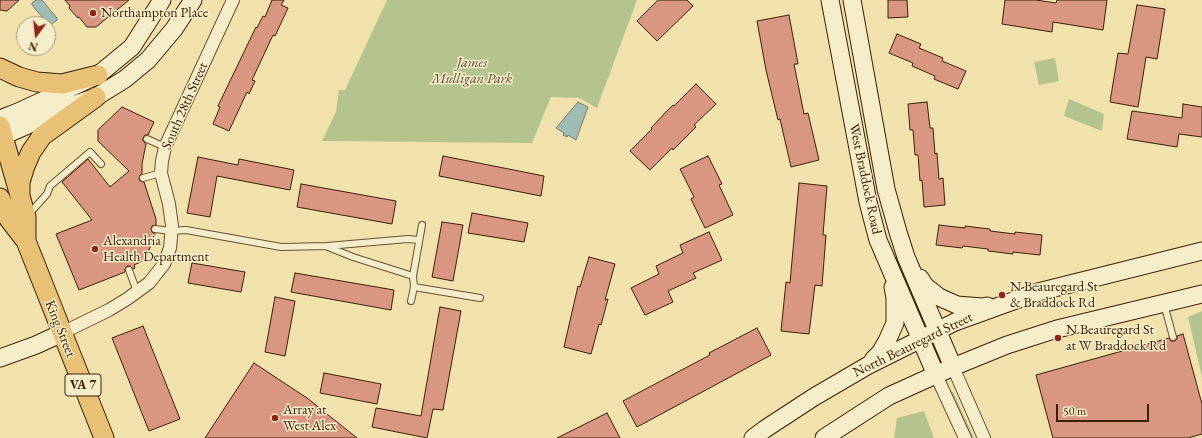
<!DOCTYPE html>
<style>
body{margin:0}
#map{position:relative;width:1202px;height:438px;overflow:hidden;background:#f0e1ad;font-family:"EB Garamond",serif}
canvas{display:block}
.north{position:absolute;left:16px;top:16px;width:40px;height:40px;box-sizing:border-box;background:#f5ecca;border:1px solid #ab9b7b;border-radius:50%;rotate:195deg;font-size:11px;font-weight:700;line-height:16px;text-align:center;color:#3c2105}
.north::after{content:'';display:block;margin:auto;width:14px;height:18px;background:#8f2418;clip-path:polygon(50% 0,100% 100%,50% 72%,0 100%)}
.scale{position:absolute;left:1056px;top:404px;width:93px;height:18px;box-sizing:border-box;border:2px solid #3c2105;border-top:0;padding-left:5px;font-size:12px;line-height:14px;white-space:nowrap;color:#3c2105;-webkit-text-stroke:3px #f5ecca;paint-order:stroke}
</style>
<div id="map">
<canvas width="1202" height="438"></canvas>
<div class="north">N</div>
<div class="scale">50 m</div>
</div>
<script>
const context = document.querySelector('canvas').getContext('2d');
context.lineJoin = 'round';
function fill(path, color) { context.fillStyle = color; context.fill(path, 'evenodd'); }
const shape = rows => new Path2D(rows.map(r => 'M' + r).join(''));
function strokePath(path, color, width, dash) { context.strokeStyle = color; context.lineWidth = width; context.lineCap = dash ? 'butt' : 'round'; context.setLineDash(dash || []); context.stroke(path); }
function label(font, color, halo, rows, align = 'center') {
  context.font = font + ' "EB Garamond",serif'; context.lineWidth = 3; context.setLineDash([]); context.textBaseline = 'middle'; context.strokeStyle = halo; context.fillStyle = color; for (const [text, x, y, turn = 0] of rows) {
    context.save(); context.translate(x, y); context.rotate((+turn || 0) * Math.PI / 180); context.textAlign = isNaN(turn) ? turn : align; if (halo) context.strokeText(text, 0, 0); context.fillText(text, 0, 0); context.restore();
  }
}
fill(shape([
 [387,0,637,0,597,108,579,98,551,97,532,143,322,141,336,112,339,90,345,90],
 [1055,58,1059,81,1039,85,1034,62],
 [1069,99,1104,114,1102,131,1064,116],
 [1202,311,1202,377,1188,317],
 [950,389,954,394,974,438,971,438,949,390],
 [924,411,934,438,894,438,897,418]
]), '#b5c48e');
const water = shape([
 [36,0,42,0,57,18,57,20,51,25,49,25,32,5,32,3,36,0],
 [578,102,588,107,576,140,568,135,567,137,563,135,564,133,556,128,578,102]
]);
fill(water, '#9fbbb5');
strokePath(water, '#777d6f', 1);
const building = shape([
 [0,0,19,0,7,11,0,10,0,0],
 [65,0,129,0,96,27,87,27,79,17,78,18,69,8,70,6,65,0],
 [272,0,284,0,281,5,288,8,275,36,273,35,252,80,255,81,249,94,247,92,229,131,213,124,220,107,218,106,256,27,257,28,263,16,265,17,272,0],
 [658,0,687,0,693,6,657,41,637,21,658,0],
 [888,0,907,0,908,17,888,18,888,0],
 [1005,0,1036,0,1056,3,1057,0,1107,0,1103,30,1053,22,1052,32,1002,24,1005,0],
 [1137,5,1165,9,1157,59,1146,57,1138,107,1110,102,1118,53,1128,54,1137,5],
 [789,15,798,64,794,64,804,114,808,113,819,160,791,167,780,119,778,120,766,70,757,21,789,15],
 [897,34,921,44,919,48,943,58,942,61,966,71,958,89,934,79,935,76,912,66,913,63,889,53,897,34],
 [696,84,716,104,694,125,696,127,673,150,672,148,650,170,630,151,652,129,651,128,667,111,673,105,674,106,696,84],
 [927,102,930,128,933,128,935,154,937,153,939,179,943,178,945,205,924,207,922,180,920,181,918,155,915,155,913,130,910,130,908,104,927,102],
 [1183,104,1202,107,1202,137,1179,134,1177,147,1127,139,1132,111,1182,118,1183,104],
 [122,107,154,122,148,135,145,135,143,138,143,141,146,144,142,164,142,174,140,175,139,179,140,181,144,182,156,219,156,225,152,226,151,229,152,232,155,234,155,235,145,260,134,265,135,268,133,269,130,266,127,266,125,269,125,272,79,290,56,234,92,220,62,182,88,159,110,187,129,171,98,141,98,130,122,107],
 [443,156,544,176,541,196,439,176,443,156],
 [708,156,722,184,719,185,733,215,705,228,691,199,694,197,680,169,708,156],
 [198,157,238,165,239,159,294,170,290,190,217,176,210,217,187,213,198,157],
 [799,183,827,186,823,235,826,235,822,286,815,285,809,334,781,331,786,282,790,283,799,183],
 [301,184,396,201,392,224,297,207,301,184],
 [472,213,528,223,524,242,468,233,472,213],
 [442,222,463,225,453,281,432,277,442,222],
 [939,225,965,228,965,226,981,228,990,229,990,231,1015,234,1015,232,1042,235,1040,255,1013,252,1013,254,988,251,988,249,963,246,962,248,936,245,939,225],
 [709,232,722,260,693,273,696,278,668,291,673,302,645,315,631,288,659,274,656,266,683,253,680,245,709,232],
 [589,257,615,264,605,300,608,299,601,325,599,324,591,354,564,347,578,286,580,287,589,257],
 [192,263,245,272,241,292,188,283,192,263],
 [295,273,394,290,391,310,291,292,295,273],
 [275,297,295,301,285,356,265,352,275,297],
 [440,307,461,311,443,410,433,409,427,438,372,427,376,408,421,416,440,307],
 [143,326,180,419,149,431,112,338,143,326],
 [757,328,771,355,637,427,623,401,710,355,709,353,757,328],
 [1183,334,1202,404,1202,434,1188,438,1053,438,1036,375,1169,338,1171,341,1175,341,1177,339,1177,336,1183,334],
 [254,363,307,398,357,438,205,438,254,363],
 [324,373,381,384,377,404,320,393,324,373],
 [607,413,620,438,557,438,607,413]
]);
fill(building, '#d99781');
strokePath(building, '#3c2105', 1);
const lane = shape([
 [147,139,165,147],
 [143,178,161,173],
 [29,214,47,194,50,186,90,152,101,164],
 [155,229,171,231,186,230,281,247,327,246,408,239,419,240],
 [328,247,353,257,413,276],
 [129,270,137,292],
 [414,287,480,298],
 [411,301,414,287,413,276,422,225],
 [1164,304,1173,337]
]);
const street = shape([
 [62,333,109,310,127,299,149,283,164,264,170,248,172,226,169,204,161,173,162,161,165,147,233,0],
 [953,367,984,438],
 [936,375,965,438]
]);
const secondary = shape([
 [830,0,868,202,878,240,936,375],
 [852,0,886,189,898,232,906,257,953,367],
 [0,119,18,112,98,75,132,47,162,0],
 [0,136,3,136,73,105,96,97,125,79,148,60,174,29,193,0],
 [920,278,925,286,939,297,957,305,982,307,987,306],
 [0,358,36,345,62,333],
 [873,360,880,353,887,341,895,323,895,298,893,287],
 [753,438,765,429,814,397,867,366,955,322,1038,292,1202,251],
 [824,438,889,396,953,367,1007,345,1057,329,1202,294]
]);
const primary = shape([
 [0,68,19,77,37,82,62,84,98,75],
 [0,126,26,217,26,241],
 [20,196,20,182,25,166,31,152,42,136,96,97],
 [0,198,9,219,26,241,104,438]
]);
strokePath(lane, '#69512f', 8);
strokePath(street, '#69512f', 14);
strokePath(secondary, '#3c2105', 19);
strokePath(primary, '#3c2105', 21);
strokePath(lane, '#f5ecca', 6);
strokePath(street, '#f5ecca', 12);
strokePath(secondary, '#f5ecca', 17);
strokePath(primary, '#e8c076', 19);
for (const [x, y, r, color] of [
 [93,13,4,"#8f2418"],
 [95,249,4,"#8f2418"],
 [1002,295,4,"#8f2418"],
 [1058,338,4,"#8f2418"],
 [275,418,4,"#8f2418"]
]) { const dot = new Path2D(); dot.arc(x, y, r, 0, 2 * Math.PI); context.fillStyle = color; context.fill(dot); strokePath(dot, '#f5ecca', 1.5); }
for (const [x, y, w] of [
 [83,385,36]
]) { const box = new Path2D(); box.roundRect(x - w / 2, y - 11, w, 22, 3); context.fillStyle = '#f5ecca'; context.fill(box); strokePath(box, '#3c2105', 1); }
label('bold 13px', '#3c2105', null, [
 ["VA 7",83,385]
]);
label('14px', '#3c2105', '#f5ecca', [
 ["Northampton Place",101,13],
 ["Alexandria",103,241],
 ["Health Department",103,257],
 ["N Beauregard St",1010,287],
 ["& Braddock Rd",1010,303],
 ["N Beauregard St",1066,330],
 ["at W Braddock Rd",1066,346],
 ["Array at",283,410],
 ["West Alex",283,426]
], 'left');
label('italic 14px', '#5a4a27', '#f5ecca', [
 ["James",472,63],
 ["Mulligan Park",472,79]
]);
label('14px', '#3c2105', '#f5ecca', [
 ["South 28th Street",185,106,-66],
 ["West Braddock Road",865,179,78],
 ["King Street",60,329,68],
 ["North Beauregard Street",913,345,-26]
]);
</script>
